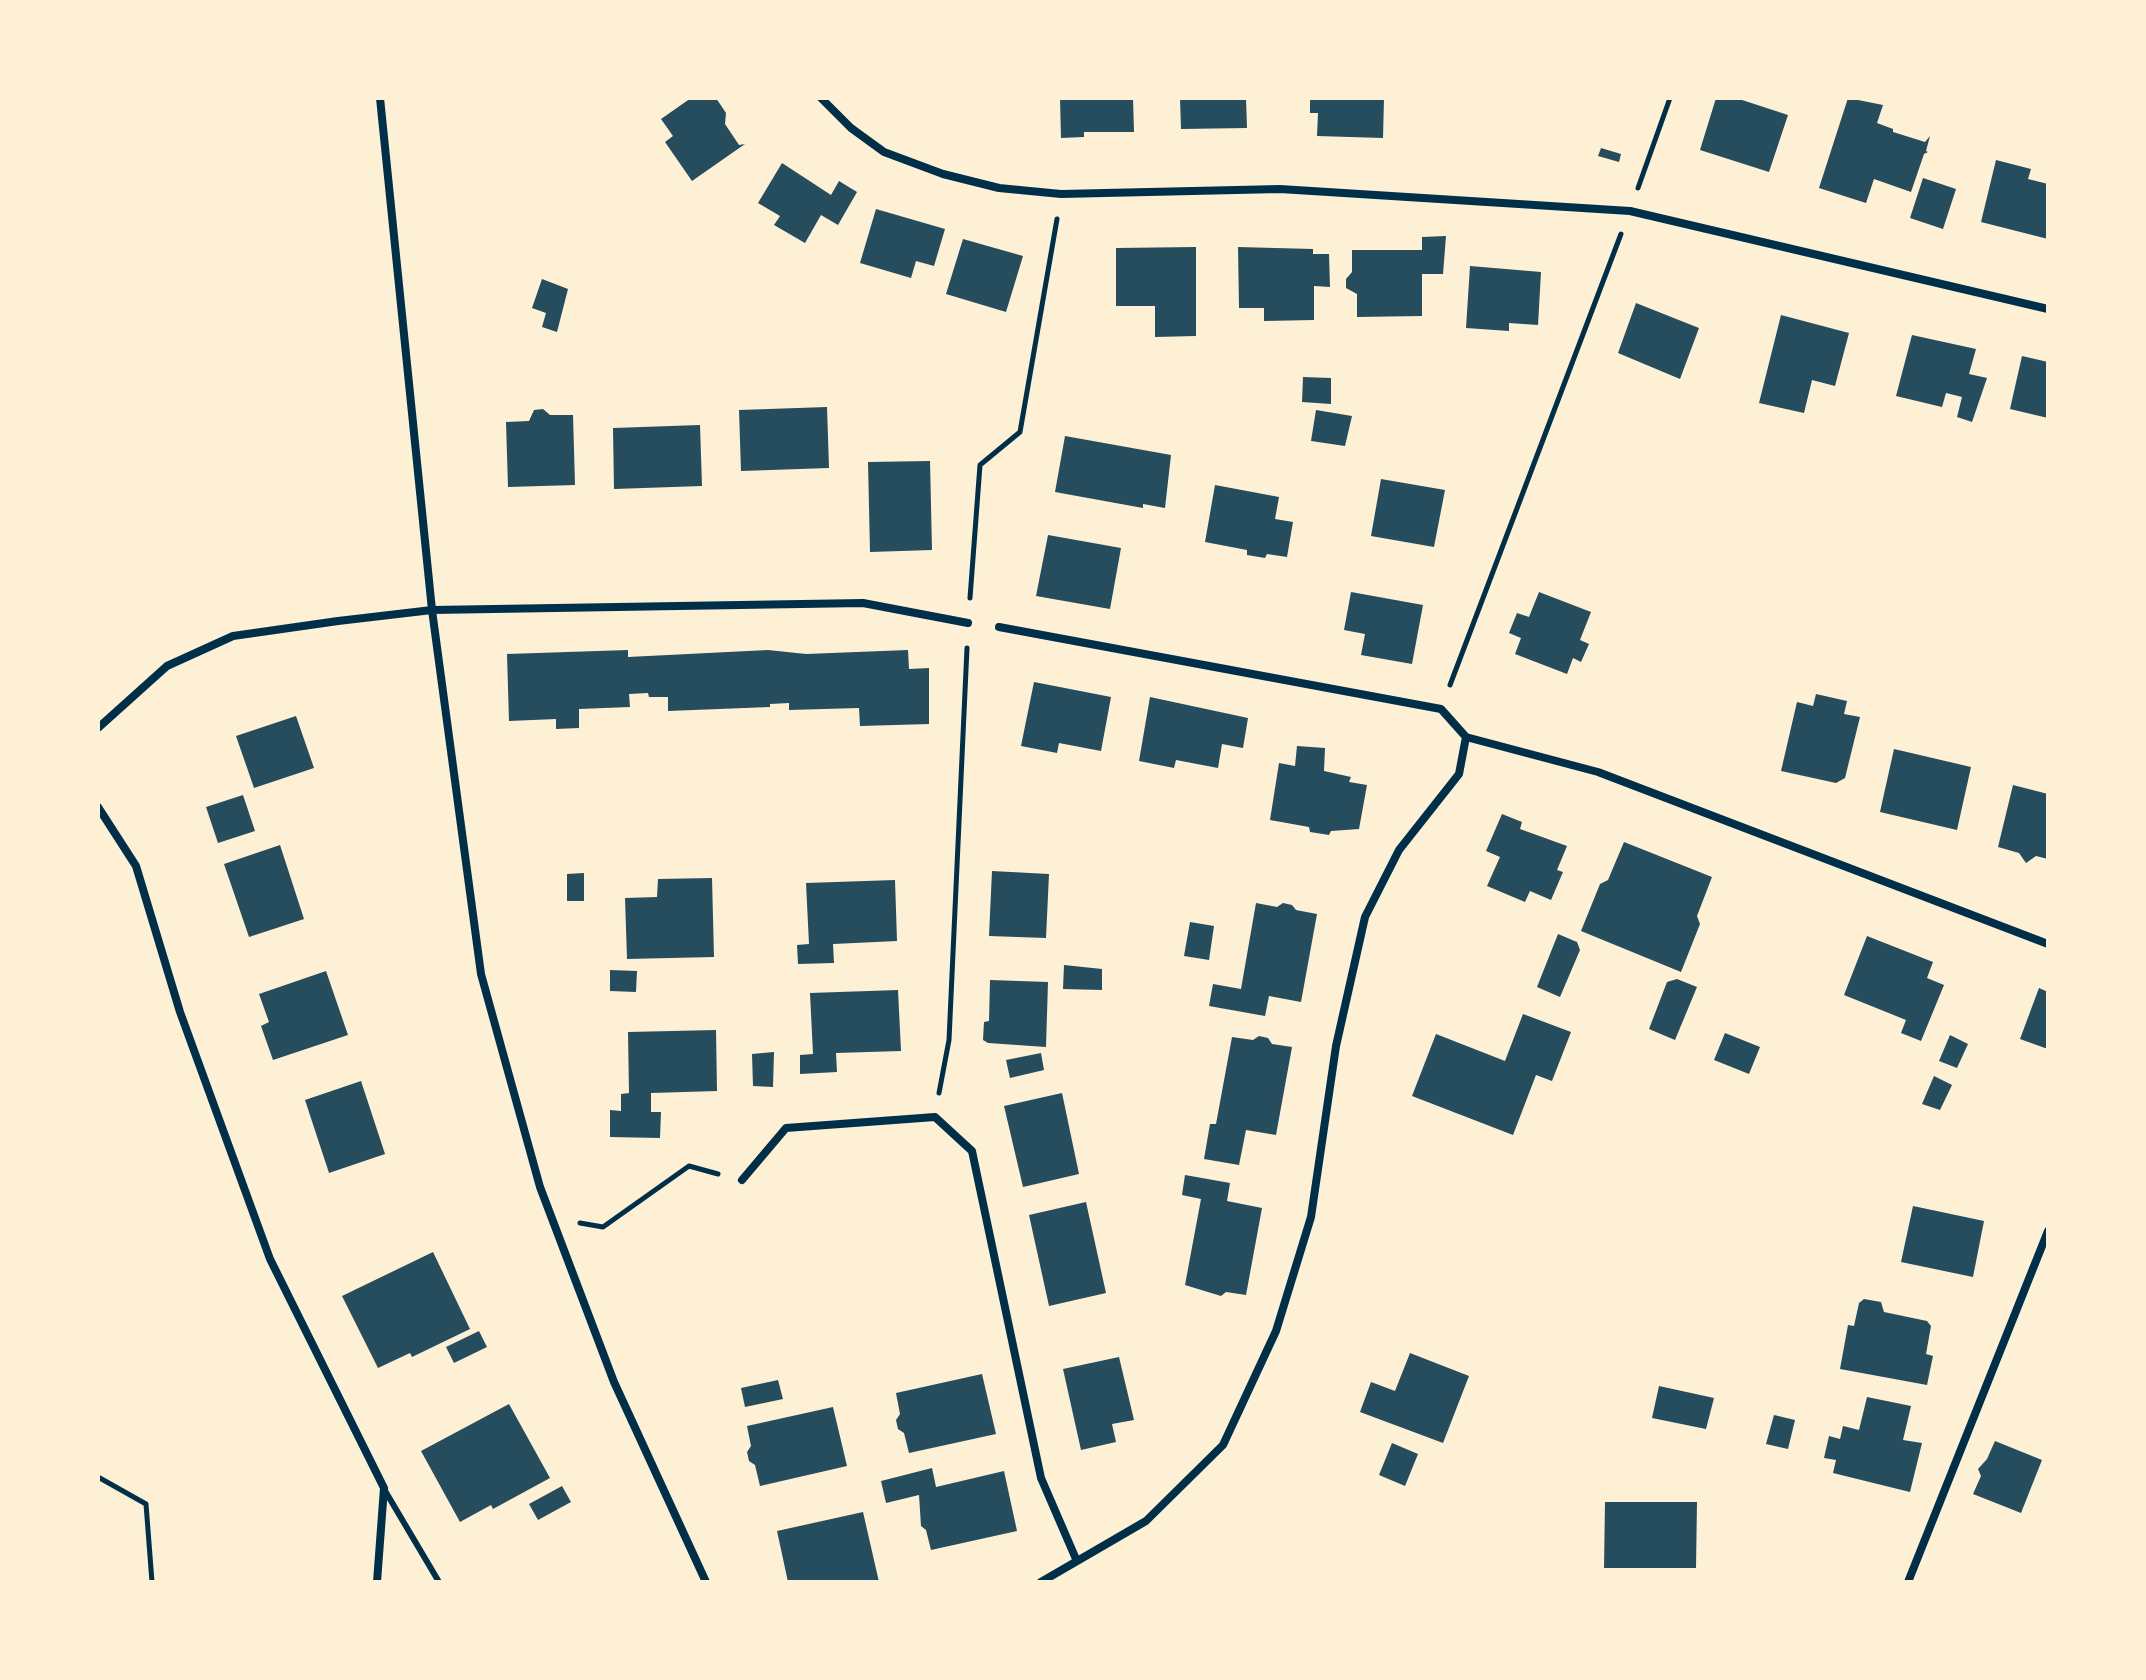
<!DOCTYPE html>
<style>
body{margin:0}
#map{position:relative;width:2146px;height:1680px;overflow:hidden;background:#fdf0d5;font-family:Overpass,sans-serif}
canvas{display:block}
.frame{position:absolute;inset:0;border:100px solid #fdf0d5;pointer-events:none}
</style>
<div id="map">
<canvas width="2146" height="1680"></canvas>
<div class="frame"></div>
</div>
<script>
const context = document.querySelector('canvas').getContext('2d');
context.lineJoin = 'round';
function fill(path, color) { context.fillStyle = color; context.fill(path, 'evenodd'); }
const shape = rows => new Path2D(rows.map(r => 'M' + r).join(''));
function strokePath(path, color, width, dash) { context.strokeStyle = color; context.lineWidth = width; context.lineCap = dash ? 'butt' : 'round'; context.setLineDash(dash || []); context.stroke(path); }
fill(shape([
 [691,98,716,98,726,113,725,124,739,145,745,144,692,181,665,142,673,136,661,119],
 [1060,98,1133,98,1134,132,1084,132,1084,137,1061,138],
 [1180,98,1246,98,1247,128,1181,129],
 [1310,98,1384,98,1383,138,1317,136,1318,113,1310,113],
 [1716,98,1736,98,1788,115,1769,172,1700,150],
 [1848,98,1883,105,1877,123,1893,129,1893,132,1925,142,1930,136,1926,151,1928,152,1924,154,1911,192,1874,179,1866,203,1819,188],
 [1601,148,1621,154,1619,162,1598,156],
 [1996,160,2031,169,2028,179,2048,184,2048,239,1981,222],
 [782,163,831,195,839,181,857,192,838,225,821,215,805,243,774,225,780,216,758,203],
 [1923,178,1956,189,1943,229,1910,218],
 [876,209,945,229,934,266,916,261,911,278,860,263],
 [1446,236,1443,274,1422,274,1422,316,1357,317,1357,294,1346,288,1346,279,1352,272,1352,250,1422,250,1422,237],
 [963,239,1023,256,1006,312,946,294],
 [1196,247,1196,336,1155,337,1155,306,1116,306,1116,248],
 [1238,247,1313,249,1313,254,1329,254,1330,287,1314,286,1314,320,1264,321,1264,308,1239,308],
 [1470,266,1541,272,1538,325,1509,323,1509,331,1466,328],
 [542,279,568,289,557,332,542,327,546,313,532,308],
 [1636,303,1699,328,1680,379,1618,353],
 [1781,315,1849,333,1835,386,1812,380,1804,413,1759,403],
 [1912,335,1976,349,1969,374,1987,378,1972,422,1957,417,1962,397,1946,393,1942,407,1896,396],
 [2022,356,2048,362,2048,418,2010,409],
 [1303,377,1331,378,1331,404,1302,402],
 [827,407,829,468,741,471,739,410],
 [543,409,550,415,573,415,575,485,508,487,506,422,529,421,534,410],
 [1316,410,1352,416,1345,446,1311,441],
 [700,425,702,486,614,489,613,428],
 [1065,436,1171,455,1165,508,1143,504,1143,508,1055,492],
 [930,461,932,550,870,552,868,462],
 [1381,479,1445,490,1434,547,1371,536],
 [1215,485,1279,497,1275,519,1293,522,1287,557,1267,554,1265,558,1247,555,1247,550,1205,542],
 [1048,535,1121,548,1110,609,1036,596],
 [1351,592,1423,605,1412,664,1361,655,1365,634,1344,630],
 [1539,592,1591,612,1580,640,1589,644,1581,662,1573,658,1567,674,1515,654,1521,638,1509,633,1517,613,1529,617],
 [628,650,628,657,768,650,806,654,908,650,909,669,929,668,929,724,860,726,859,708,789,710,789,703,770,704,770,707,668,711,668,697,649,697,648,693,629,694,630,707,579,709,579,728,556,729,556,719,509,721,507,654],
 [1034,682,1111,697,1101,751,1059,743,1057,753,1021,746],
 [1816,694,1847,701,1844,714,1860,717,1845,778,1836,783,1781,771,1797,702,1813,706],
 [1150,697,1248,718,1243,748,1222,744,1218,768,1176,760,1174,768,1139,761],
 [296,716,314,768,254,788,236,736],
 [1297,746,1325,748,1324,771,1351,777,1349,782,1367,785,1359,829,1331,831,1329,835,1310,832,1309,827,1270,820,1279,763,1295,766],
 [1894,749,1971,767,1957,830,1880,812],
 [2013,785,2048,794,2048,859,2036,856,2026,863,2019,853,1998,847],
 [243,795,255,831,218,843,206,807],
 [1502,814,1522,822,1520,829,1567,846,1557,870,1563,872,1551,900,1530,891,1525,902,1487,886,1500,857,1486,851],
 [1624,842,1712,877,1697,916,1700,924,1681,972,1581,931,1600,884,1608,880],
 [280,845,304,919,249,937,224,864],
 [992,871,1049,874,1046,938,989,936],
 [584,873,584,901,567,901,567,874],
 [712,878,714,957,627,959,625,898,657,897,658,879],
 [895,880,897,941,833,944,834,963,798,964,797,945,809,944,806,883],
 [1256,903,1277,907,1283,903,1292,905,1296,910,1317,914,1301,1002,1269,996,1265,1016,1209,1006,1213,984,1241,989],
 [1190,922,1214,926,1209,960,1184,956],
 [1558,934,1577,942,1580,950,1560,997,1537,987],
 [1867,936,1933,962,1927,978,1944,985,1921,1041,1901,1033,1906,1020,1844,995],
 [1064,965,1102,969,1102,990,1063,989],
 [610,970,637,971,636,992,610,991],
 [326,971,348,1035,273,1060,261,1026,269,1022,259,994],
 [1677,979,1697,987,1675,1040,1649,1029,1667,982],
 [990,980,1048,982,1046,1047,988,1043,983,1040,984,1022,989,1021],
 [2039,988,2048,992,2048,1048,2045,1048,2020,1039],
 [898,990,901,1051,836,1053,837,1072,800,1074,800,1055,813,1054,810,993],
 [1523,1014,1571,1032,1552,1081,1536,1075,1513,1135,1412,1096,1436,1034,1505,1061],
 [716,1030,717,1091,651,1093,651,1112,661,1112,660,1138,610,1137,610,1110,621,1111,621,1094,629,1093,628,1032],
 [1725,1033,1760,1047,1749,1074,1714,1060],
 [1950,1035,1968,1044,1957,1068,1939,1061],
 [1259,1036,1268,1038,1272,1044,1292,1047,1276,1135,1246,1130,1239,1165,1204,1159,1210,1124,1216,1124,1232,1037,1253,1040],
 [774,1052,773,1087,753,1086,752,1054],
 [1041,1053,1044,1070,1010,1078,1006,1060],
 [1934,1076,1952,1085,1940,1110,1922,1104],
 [361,1081,385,1154,329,1173,305,1100],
 [1062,1093,1079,1174,1023,1187,1004,1106],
 [1185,1175,1230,1183,1227,1201,1262,1208,1246,1295,1226,1292,1221,1296,1185,1285,1201,1199,1182,1195],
 [1086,1202,1106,1293,1049,1306,1029,1215],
 [1913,1206,1984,1221,1973,1277,1901,1262],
 [433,1252,470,1329,412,1357,410,1353,378,1368,342,1296],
 [1864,1299,1881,1302,1884,1312,1927,1321,1931,1326,1926,1354,1933,1356,1927,1385,1840,1369,1848,1325,1854,1326,1859,1303],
 [479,1331,487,1347,454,1363,446,1347],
 [1410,1353,1469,1376,1443,1443,1360,1412,1371,1382,1395,1391],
 [1119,1357,1134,1420,1112,1424,1116,1442,1081,1450,1063,1369],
 [982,1374,996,1434,909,1453,904,1433,898,1429,896,1420,900,1414,896,1393],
 [778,1380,783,1399,745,1407,741,1388],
 [1659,1386,1714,1398,1706,1429,1652,1418],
 [1867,1397,1911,1406,1903,1440,1922,1443,1910,1492,1833,1473,1836,1460,1824,1458,1829,1436,1840,1439,1843,1426,1859,1430],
 [509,1404,550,1478,493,1509,491,1505,460,1522,421,1451],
 [833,1407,847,1466,760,1486,755,1465,749,1461,747,1452,751,1446,747,1426],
 [1774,1415,1795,1420,1788,1449,1766,1444],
 [1995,1441,2042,1460,2021,1513,1973,1494,1981,1476,1978,1469,1987,1459],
 [1392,1443,1418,1454,1405,1486,1379,1475],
 [932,1468,936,1487,1004,1471,1017,1531,931,1550,926,1530,921,1526,919,1495,886,1503,881,1481],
 [562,1486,571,1502,538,1520,529,1504],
 [1605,1502,1697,1502,1696,1568,1604,1568],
 [863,1512,879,1582,788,1582,777,1531]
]), '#264d5e');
strokePath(shape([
 [1638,188,1670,98],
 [970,598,980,465,1020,432,1057,219],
 [1450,685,1621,234],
 [939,1093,949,1040,967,648],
 [580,1223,603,1227,689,1166,718,1174],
 [98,1477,146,1504,152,1582]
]), '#003049', 5);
strokePath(shape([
 [384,1489,439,1582]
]), '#003049', 6);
strokePath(shape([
 [380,98,432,610,481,974,540,1187,614,1382,706,1582],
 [821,98,851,128,884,152,943,174,999,188,1061,194,1280,189,1630,211,2048,309],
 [999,627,1441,709,1466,737],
 [98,728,167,666,233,636,338,621,432,610,863,603,968,623],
 [98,807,136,866,180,1012,270,1259,384,1488,377,1582],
 [742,1180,786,1128,935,1117,972,1151,1041,1478,1076,1559],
 [1041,1582,1146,1521,1223,1445,1276,1331,1311,1217,1336,1046,1365,917,1399,850,1459,774,1466,737,1598,772,2048,944],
 [1908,1582,2048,1231]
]), '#003049', 8);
</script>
